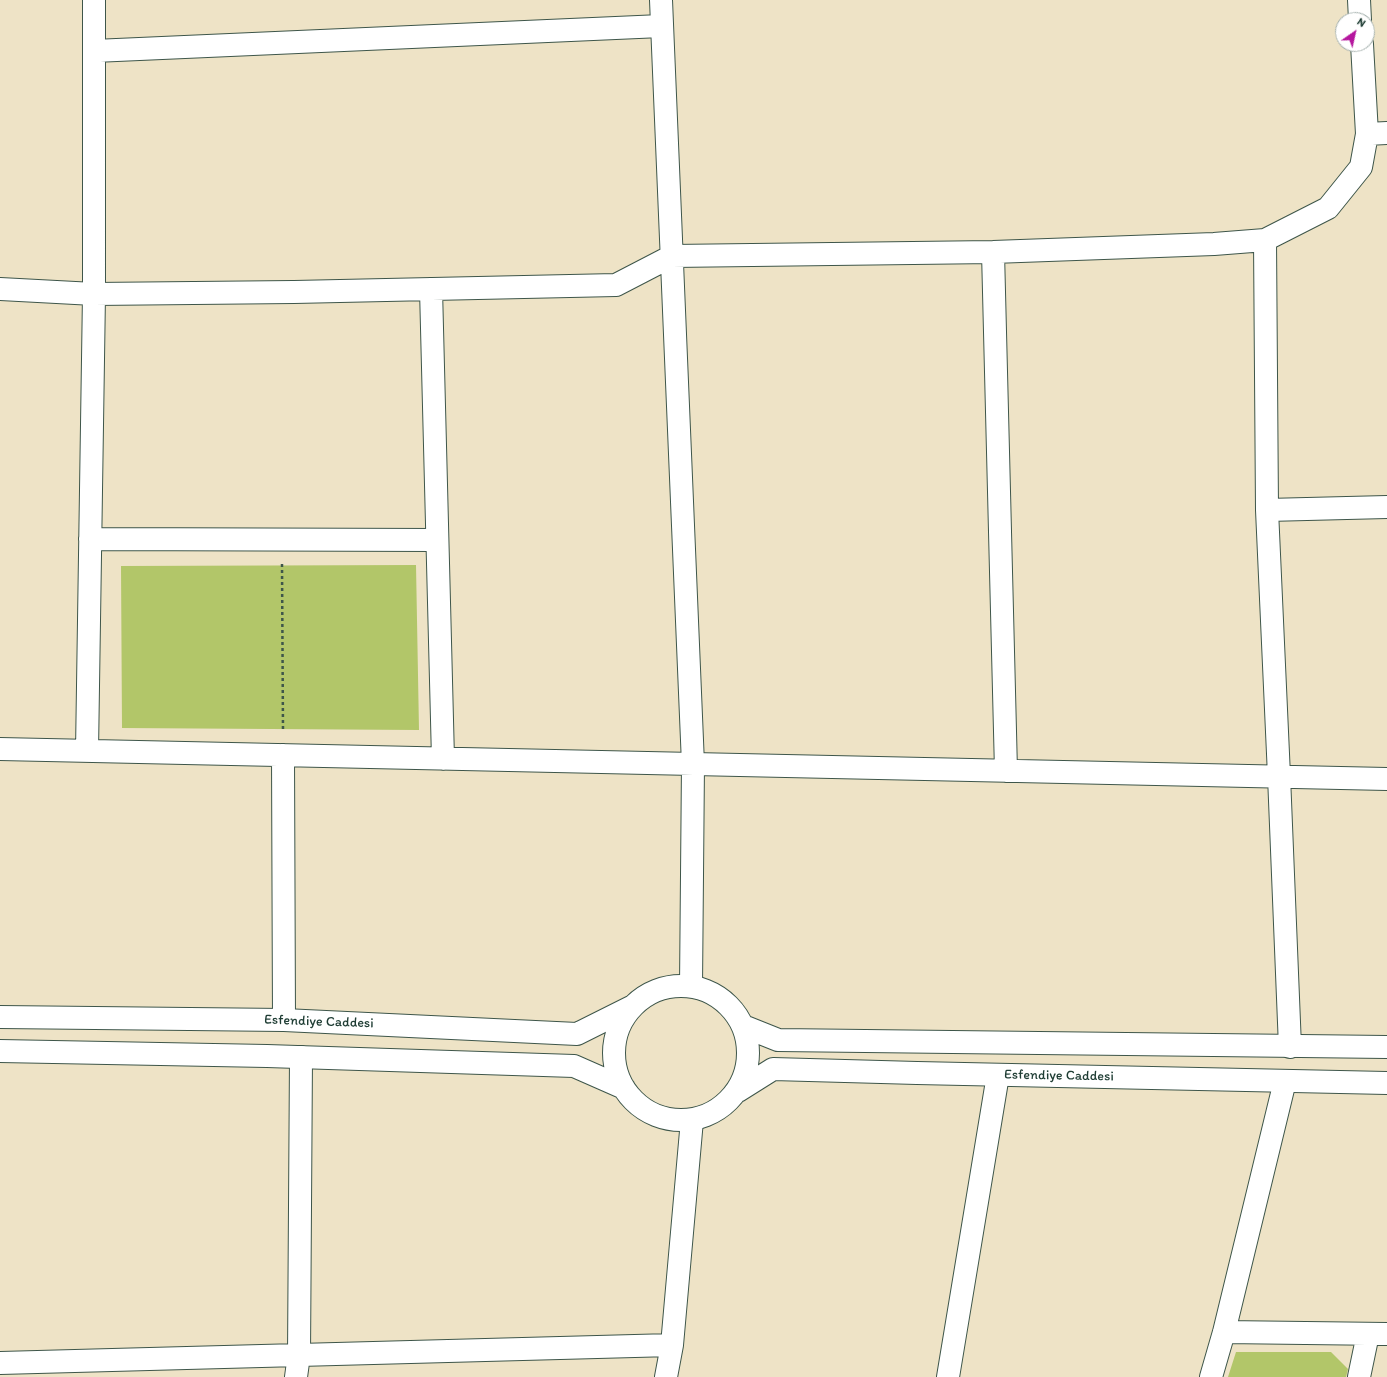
<!DOCTYPE html>
<style>
body{margin:0}
#map{position:relative;width:1387px;height:1377px;overflow:hidden;background:#eee3c6;font-family:Itim,sans-serif}
canvas{display:block}
.north{position:absolute;left:1335px;top:12px;width:40px;height:40px;box-sizing:border-box;background:#fff;border:1px solid #a5b1ae;border-radius:50%;rotate:34deg;font-size:11px;font-weight:700;line-height:16px;text-align:center;color:#1f3d34}
.north::after{content:'';display:block;margin:auto;width:14px;height:18px;background:#b5179e;clip-path:polygon(50% 0,100% 100%,50% 72%,0 100%)}
</style>
<div id="map">
<canvas width="1387" height="1377"></canvas>
<div class="north">N</div>
</div>
<script>
const context = document.querySelector('canvas').getContext('2d');
context.lineJoin = 'round';
function fill(path, color) { context.fillStyle = color; context.fill(path, 'evenodd'); }
const shape = rows => new Path2D(rows.map(r => 'M' + r).join(''));
function strokePath(path, color, width, dash) { context.strokeStyle = color; context.lineWidth = width; context.lineCap = dash ? 'butt' : 'round'; context.setLineDash(dash || []); context.stroke(path); }
function label(font, color, halo, rows, align = 'center') {
  context.font = font + ' Itim,sans-serif'; context.lineWidth = 3.5; context.setLineDash([]); context.textBaseline = 'middle'; context.strokeStyle = halo; context.fillStyle = color; for (const [text, x, y, turn = 0] of rows) {
    context.save(); context.translate(x, y); context.rotate((+turn || 0) * Math.PI / 180); context.textAlign = isNaN(turn) ? turn : align; if (halo) context.strokeText(text, 0, 0); context.fillText(text, 0, 0); context.restore();
  }
}
fill(shape([
 [416,565,419,730,122,728,121,566],
 [1236,1352,1331,1352,1348,1369,1346,1377,1228,1377]
]), '#b2c669');
const street = shape([
 [661,0,693,764,691,986],
 [1359,0,1360,20],
 [94,51,661,26],
 [1367,134,1387,133],
 [1265,240,1267,510,1279,776,1290,1047],
 [993,252,1006,771],
 [0,289,94,294,294,292,616,285,672,256,993,252,1214,244,1265,240,1328,208,1361,167,1367,134,1362,44],
 [431,289,443,759],
 [1267,510,1387,507],
 [90,539,437,540],
 [0,749,1387,779],
 [87,751,94,294,94,0],
 [283,755,284,1020],
 [1224,1332,1387,1334],
 [0,1363,672,1345],
 [296,1377,299,1355,301,1057],
 [666,1377,672,1345,692,1120],
 [948,1377,998,1075],
 [1211,1377,1224,1332,1285,1081],
 [1359,1377,1368,1334]
]);
const secondary = shape([
 '614 1053a67 67 0 1 1 134 0a67 67 0 1 1-134 0Z',
 [0,1017,284,1020,577,1034,631,1007],
 [743,1026,778,1040,1387,1047],
 [0,1051,267,1056,574,1066,624,1088],
 [738,1091,773,1069,917,1073,1387,1083]
]);
strokePath(street, '#3e564a', 24);
strokePath(secondary, '#3e564a', 24);
strokePath(shape([
 [282,564,283,731]
]), '#3e564a', 2.5, [3, 3]);
strokePath(street, '#fff', 22);
strokePath(secondary, '#fff', 22);
label('14px', '#1f3d34', '#fff', [
 ["Esfendiye Caddesi",319,1022,2],
 ["Esfendiye Caddesi",1059,1076,1]
]);
</script>
